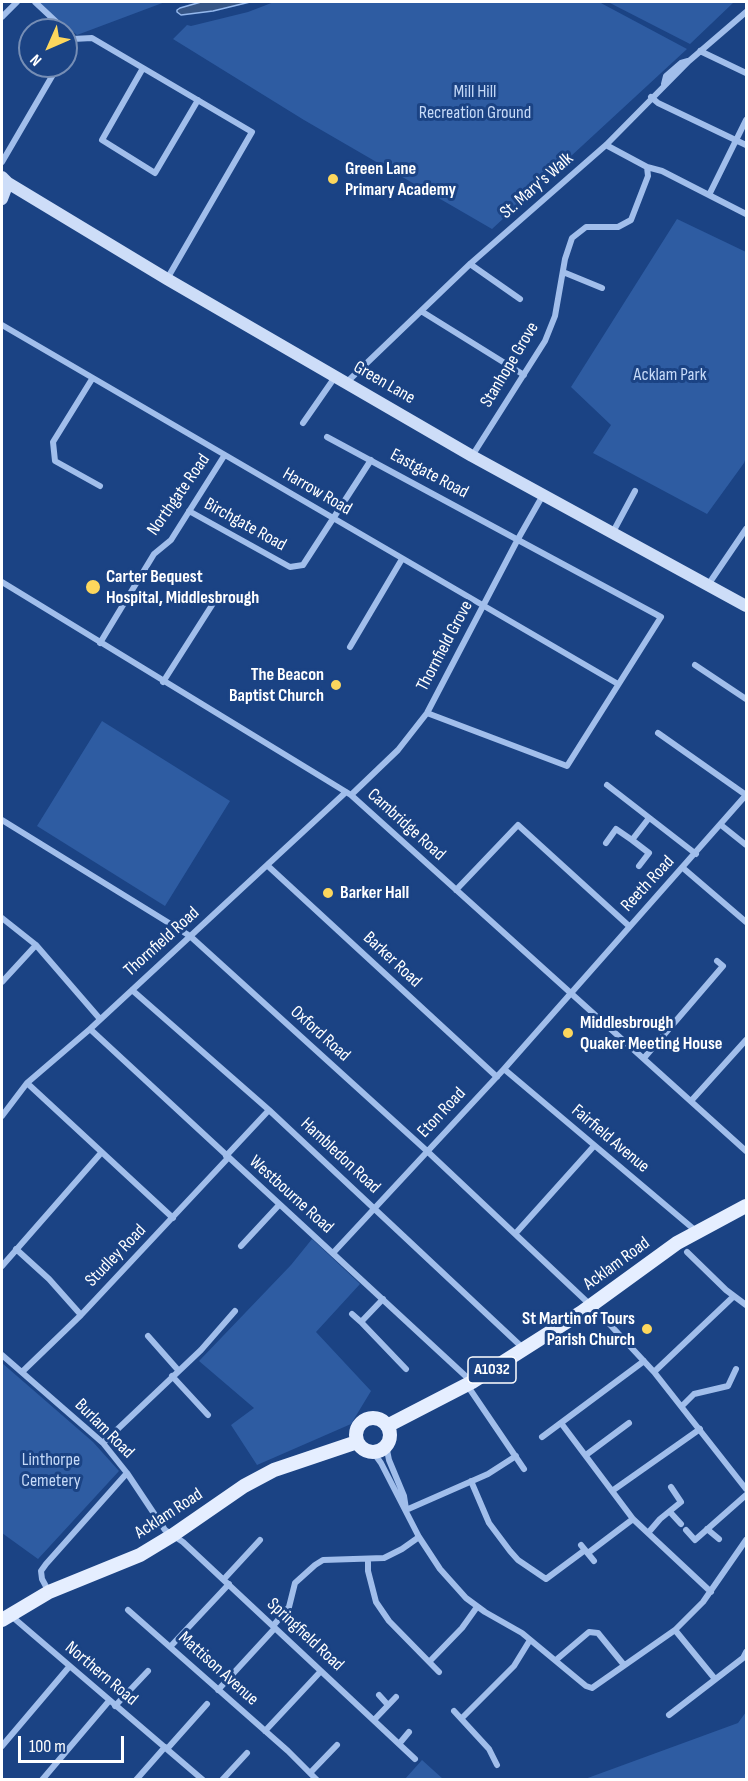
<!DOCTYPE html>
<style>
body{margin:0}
#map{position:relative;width:748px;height:1781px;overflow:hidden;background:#1b4384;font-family:"Sofia Sans Condensed",sans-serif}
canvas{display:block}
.frame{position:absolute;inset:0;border:3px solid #fff;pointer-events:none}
.north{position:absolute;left:18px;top:18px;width:60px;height:60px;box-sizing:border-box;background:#1b4384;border:2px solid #768eb5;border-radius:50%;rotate:225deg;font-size:16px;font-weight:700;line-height:24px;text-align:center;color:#fff}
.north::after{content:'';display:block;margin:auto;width:21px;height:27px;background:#fdd75d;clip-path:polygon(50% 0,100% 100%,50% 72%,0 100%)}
.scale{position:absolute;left:18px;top:1736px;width:106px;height:27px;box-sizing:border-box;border:3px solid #fff;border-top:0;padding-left:8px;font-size:18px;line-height:21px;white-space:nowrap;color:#fff;-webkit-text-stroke:4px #1b4384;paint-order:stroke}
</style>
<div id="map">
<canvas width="748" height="1781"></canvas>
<div class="frame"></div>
<div class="north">N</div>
<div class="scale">100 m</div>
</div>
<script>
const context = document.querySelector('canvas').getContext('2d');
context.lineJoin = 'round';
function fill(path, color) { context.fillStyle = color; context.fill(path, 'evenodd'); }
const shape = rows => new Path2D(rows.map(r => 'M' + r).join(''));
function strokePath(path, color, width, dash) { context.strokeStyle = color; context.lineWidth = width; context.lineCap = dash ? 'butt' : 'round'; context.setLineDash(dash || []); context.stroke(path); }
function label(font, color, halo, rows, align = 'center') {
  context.font = font + ' "Sofia Sans Condensed",sans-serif'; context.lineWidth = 6; context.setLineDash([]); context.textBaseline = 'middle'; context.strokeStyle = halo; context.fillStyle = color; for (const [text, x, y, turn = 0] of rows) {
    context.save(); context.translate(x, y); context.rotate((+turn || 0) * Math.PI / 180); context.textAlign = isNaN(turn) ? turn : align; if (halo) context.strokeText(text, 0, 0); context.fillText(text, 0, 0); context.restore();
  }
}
fill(shape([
 [37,2,165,2,77,35],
 [274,2,599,2,687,49,492,229,304,120,173,39,187,25,191,26,248,12],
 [608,2,734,2,690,44],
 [677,219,746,252,746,457,744,463,707,514,593,453,611,425,571,387],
 [102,721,230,801,165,906,37,826],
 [312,1239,360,1284,316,1332,371,1391,351,1424,257,1465,231,1425,254,1408,199,1361,291,1265],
 [2,1363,93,1442,119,1471,38,1559,2,1533],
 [746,1712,746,1779,585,1779,738,1723],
 [422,1760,443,1779,405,1779]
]), '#2e5ca2');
const water = shape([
 [201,2,250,2,213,11,181,15,177,12,177,10,180,8,201,2]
]);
fill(water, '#365585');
strokePath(water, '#94b8ed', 1.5);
strokePath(shape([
 [35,2,65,30],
 [2,17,17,2],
 [73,39,92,38,252,132,167,279],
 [66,51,73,39],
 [700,51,746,73],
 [143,68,102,140,155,173,198,100],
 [664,84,666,76,681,63,688,61],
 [651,97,658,103,746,145],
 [2,162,58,66],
 [647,167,662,171,746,214],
 [709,195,746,120],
 [470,264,520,299],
 [563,272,602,288],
 [421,311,524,375],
 [2,325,618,684],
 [92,379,53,442,55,461,100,486],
 [347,382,470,264,606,145,689,61,746,12],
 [303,423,335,377],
 [327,437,661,617,567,766,427,713],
 [472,456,545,341,555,316,565,259,572,238,586,227,618,227,631,220,648,176,647,167,606,145],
 [189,511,290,567,303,565,371,460],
 [613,532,635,491],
 [2,582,351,795,746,1151],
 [708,585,746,529],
 [100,643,154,554,171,540,224,456],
 [350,647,402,559],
 [695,665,746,699],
 [163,682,214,602,217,592],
 [658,733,746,795],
 [607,785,696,854],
 [351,795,398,750,427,713,518,539,543,495],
 [2,820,190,936,427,1151,601,1315,654,1372,746,1489],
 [721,825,746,845],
 [632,840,649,818],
 [606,843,616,829,632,840,649,853,639,866],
 [268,866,497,1077],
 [683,868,746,922],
 [456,890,518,825,629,926],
 [2,918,36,945,100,1019],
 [2,982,36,945],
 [132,990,269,1110,524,1349],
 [90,1029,472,1382],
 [644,1058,723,966,717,961],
 [504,1069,696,1231],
 [27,1083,173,1218],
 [691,1101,746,1040],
 [2,1116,27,1083,90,1029,346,792],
 [226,1156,269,1110],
 [515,1234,594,1146],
 [241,1246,279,1205],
 [16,1249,49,1279,81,1315],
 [687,1252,726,1290,746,1305],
 [333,1253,504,1069,746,795],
 [2,1266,101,1153],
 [383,1299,361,1322,406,1369],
 [352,1314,361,1322],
 [148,1336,178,1370],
 [2,1355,103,1443,127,1473,165,1530,183,1542,415,1759],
 [22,1372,81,1315,228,1158],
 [654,1372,734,1296],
 [172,1376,208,1415],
 [467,1385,524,1469],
 [682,1406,694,1394,728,1386,736,1369],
 [561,1423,633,1519,711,1592],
 [542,1437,644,1361],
 [103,1443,201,1350,235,1311],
 [386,1445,389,1460,404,1496,406,1509],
 [373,1452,381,1463,419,1537,440,1569,466,1598,485,1612,522,1633,586,1686,592,1688,675,1630,703,1602,746,1540],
 [586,1455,629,1423],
 [471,1481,489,1523,510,1551,518,1560,546,1579,585,1550],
 [612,1491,700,1429],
 [406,1510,488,1474,516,1456],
 [670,1512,681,1524],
 [707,1529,719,1539],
 [686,1530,695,1540,746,1495],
 [648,1533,660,1519,681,1502,671,1487],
 [581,1545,594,1561],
 [588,1553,633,1519],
 [368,1559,368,1571,376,1602,389,1621,439,1672],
 [224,1579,260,1540],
 [49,1592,42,1579,41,1571,46,1564,127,1473],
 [128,1610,288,1751,317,1780],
 [9,1614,203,1780],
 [273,1626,289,1607,295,1583,315,1565,323,1560,384,1558,402,1549,419,1537],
 [675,1630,715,1679],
 [170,1647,229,1584],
 [556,1660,589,1632,598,1633,624,1665],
 [430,1661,462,1628,477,1607],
 [218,1690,275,1628],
 [379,1695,388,1705],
 [115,1706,148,1671],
 [454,1711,489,1749,497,1765],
 [669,1715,743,1658,746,1652],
 [462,1718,514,1666,530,1640],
 [374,1720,396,1697],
 [265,1731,321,1671],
 [399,1744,409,1732],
 [2,1746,69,1667],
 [167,1749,207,1704],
 [310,1773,337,1745],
 [42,1780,109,1701],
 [136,1780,165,1747],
 [222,1780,247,1753]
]), '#a1beeb', 6);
strokePath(shape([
 [2,177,8,183,167,279,472,456,746,606],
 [2,199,8,183]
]), '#cdddf8', 12);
strokePath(shape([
 '356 1435a17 17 0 1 1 34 0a17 17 0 1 1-34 0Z',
 [387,1426,472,1382,582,1312,677,1243,746,1206],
 [2,1620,49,1592,140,1555,173,1535,244,1486,274,1470,357,1442]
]), '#e5eeff', 14);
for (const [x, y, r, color] of [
 [333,179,6,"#fdd75d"],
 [93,587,8,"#fdd75d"],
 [336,685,6,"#fdd75d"],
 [328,893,6,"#fdd75d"],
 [568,1033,6,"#fdd75d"],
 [647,1329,6,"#fdd75d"]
]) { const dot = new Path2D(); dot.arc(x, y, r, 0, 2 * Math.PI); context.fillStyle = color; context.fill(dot); strokePath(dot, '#1b4384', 2); }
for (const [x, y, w] of [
 [492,1370,48]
]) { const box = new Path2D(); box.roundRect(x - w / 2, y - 13, w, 26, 4.5); context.fillStyle = '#1b4384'; context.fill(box); strokePath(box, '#fff', 1.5); }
label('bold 16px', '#fff', null, [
 ["A1032",492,1370]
]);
label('18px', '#c6daf8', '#1b4384', [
 ["Mill Hill",475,92],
 ["Recreation Ground",475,113],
 ["Acklam Park",670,375],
 ["Linthorpe",51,1460],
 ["Cemetery",51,1481]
]);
label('bold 18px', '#fff', '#1b4384', [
 ["Green Lane",345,169],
 ["Primary Academy",345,190],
 ["Carter Bequest",106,577],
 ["Hospital, Middlesbrough",106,598],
 ["The Beacon",324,675,"right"],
 ["Baptist Church",324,696,"right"],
 ["Barker Hall",340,893],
 ["Middlesbrough",580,1023],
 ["Quaker Meeting House",580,1044],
 ["St Martin of Tours",635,1319,"right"],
 ["Parish Church",635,1340,"right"]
], 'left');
label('18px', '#fff', '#1b4384', [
 ["St. Mary's Walk",537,186,-41],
 ["Stanhope Grove",510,365,-59],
 ["Green Lane",384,383,30],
 ["Eastgate Road",429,474,28],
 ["Harrow Road",317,492,30],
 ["Northgate Road",179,495,-55],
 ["Birchgate Road",245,525,29],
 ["Thornfield Grove",445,646,-62],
 ["Cambridge Road",406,825,42],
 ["Reeth Road",648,884,-47],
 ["Thornfield Road",162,942,-42],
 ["Barker Road",392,960,43],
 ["Oxford Road",320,1034,42],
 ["Eton Road",442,1113,-47],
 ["Fairfield Avenue",610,1139,40],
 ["Hambledon Road",340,1156,43],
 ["Westbourne Road",291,1195,42],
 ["Studley Road",116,1256,-46],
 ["Acklam Road",617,1264,-36],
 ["Burlam Road",104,1429,45],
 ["Acklam Road",169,1514,-33],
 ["Springfield Road",305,1635,43],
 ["Mattison Avenue",218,1669,42],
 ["Northern Road",101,1674,40]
]);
</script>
